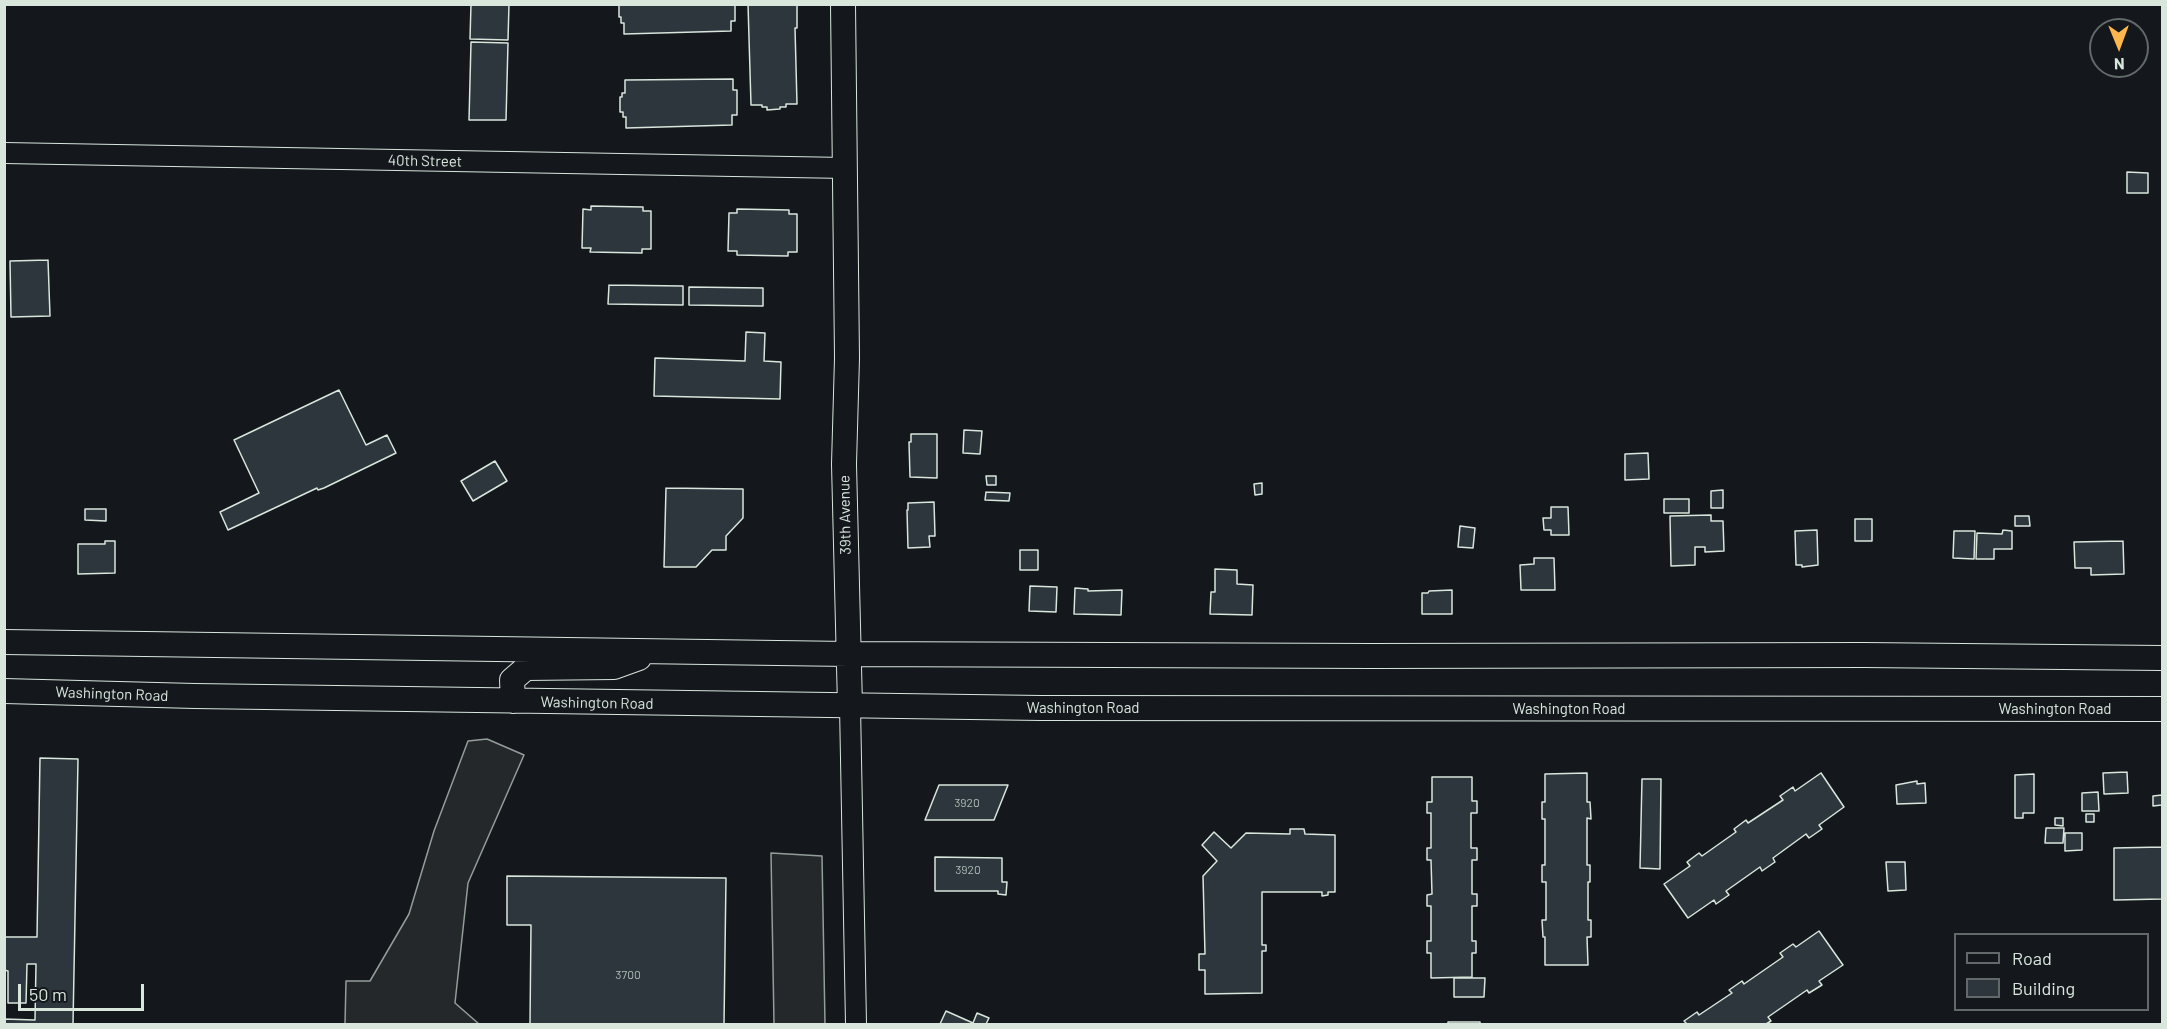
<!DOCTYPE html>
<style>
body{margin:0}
#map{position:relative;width:2167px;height:1029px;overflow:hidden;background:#14181c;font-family:Barlow,sans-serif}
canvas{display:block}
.frame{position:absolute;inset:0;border:6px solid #d8e6dc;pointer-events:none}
.legend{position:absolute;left:1954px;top:933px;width:195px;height:78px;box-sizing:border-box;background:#14181c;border:2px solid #626a69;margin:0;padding:8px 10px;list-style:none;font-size:18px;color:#d8e6dc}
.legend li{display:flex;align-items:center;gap:12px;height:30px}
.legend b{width:30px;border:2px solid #626a69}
.north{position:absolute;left:2089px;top:18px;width:60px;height:60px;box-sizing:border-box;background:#14181c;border:2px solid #626a69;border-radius:50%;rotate:179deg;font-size:16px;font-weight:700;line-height:24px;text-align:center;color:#d8e6dc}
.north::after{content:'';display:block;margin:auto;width:21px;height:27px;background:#ffb74d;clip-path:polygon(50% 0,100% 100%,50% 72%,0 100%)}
.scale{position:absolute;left:18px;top:984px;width:126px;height:27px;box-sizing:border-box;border:3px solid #d8e6dc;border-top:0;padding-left:8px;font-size:18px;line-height:21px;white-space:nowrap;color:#d8e6dc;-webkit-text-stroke:4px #14181c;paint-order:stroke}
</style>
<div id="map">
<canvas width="2167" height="1029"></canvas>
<div class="frame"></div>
<ul class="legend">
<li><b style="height:8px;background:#14181c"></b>Road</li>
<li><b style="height:16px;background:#2c363c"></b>Building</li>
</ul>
<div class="north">N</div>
<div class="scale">50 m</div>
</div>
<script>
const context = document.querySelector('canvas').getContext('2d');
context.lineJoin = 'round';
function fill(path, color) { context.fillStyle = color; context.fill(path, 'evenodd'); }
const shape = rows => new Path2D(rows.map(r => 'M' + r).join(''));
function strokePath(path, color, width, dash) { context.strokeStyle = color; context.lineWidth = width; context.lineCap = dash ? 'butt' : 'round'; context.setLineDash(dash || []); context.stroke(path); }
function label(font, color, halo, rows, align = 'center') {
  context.font = font + ' Barlow,sans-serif'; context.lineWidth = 4.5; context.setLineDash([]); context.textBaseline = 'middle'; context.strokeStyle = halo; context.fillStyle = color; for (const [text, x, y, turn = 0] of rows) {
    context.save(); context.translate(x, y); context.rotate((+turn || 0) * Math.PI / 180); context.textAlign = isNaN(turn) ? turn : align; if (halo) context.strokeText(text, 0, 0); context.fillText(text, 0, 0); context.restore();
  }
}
const parking = shape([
 [487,739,524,755,468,883,455,1003,479,1024,345,1024,346,981,370,981,409,914,434,831,468,741,487,739],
 [771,853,822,856,825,1024,774,1024,771,853]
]);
fill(parking, '#24282b');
strokePath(parking, '#939e99', 1.5);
const building = shape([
 [471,4,509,4,508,40,470,39,471,4],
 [619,4,735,4,735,21,731,21,731,31,624,34,624,23,621,23,621,17,619,17,619,4],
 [748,4,797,4,797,28,795,28,797,104,786,104,786,107,780,107,780,109,767,110,767,107,762,107,762,105,751,105,748,4],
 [471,42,508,43,506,120,469,120,471,42],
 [733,79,733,90,737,90,737,115,732,115,732,125,626,128,626,117,623,117,623,112,620,112,620,97,622,97,622,93,625,93,625,80,733,79],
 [2127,172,2148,173,2148,193,2127,193,2127,172],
 [591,206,643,207,643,211,651,211,651,249,642,249,642,253,590,252,591,248,582,248,583,209,591,210,591,206],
 [737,209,789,210,789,214,797,214,797,252,788,252,788,256,737,255,737,251,728,251,729,213,737,213,737,209],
 [48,260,50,316,11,317,10,261,48,260],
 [609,285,683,286,683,305,608,304,609,285],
 [689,287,763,288,763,306,689,305,689,287],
 [746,332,765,333,764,361,781,362,780,399,654,396,655,358,745,361,746,332],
 [339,390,366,445,387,435,396,453,324,488,318,490,317,488,228,530,220,512,259,493,234,440,339,390],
 [964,430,982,431,980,454,963,453,964,430],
 [911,434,937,434,937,478,910,477,909,442,911,442,911,434],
 [1648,453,1649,479,1625,480,1625,454,1648,453],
 [495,461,507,481,473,501,461,481,495,461],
 [986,476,996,476,996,485,987,485,986,476],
 [1262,483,1262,494,1255,495,1254,484,1262,483],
 [666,488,743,489,743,518,726,536,726,550,712,550,696,567,664,567,666,488],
 [1723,490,1723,508,1711,508,1711,491,1723,490],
 [986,492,1010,493,1009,501,985,500,986,492],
 [1664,499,1689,499,1689,513,1664,513,1664,499],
 [934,502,935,536,929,536,930,547,908,548,907,510,908,510,908,503,934,502],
 [1551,507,1568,507,1569,535,1551,535,1551,530,1544,530,1543,518,1551,518,1551,507],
 [85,509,106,509,106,521,85,520,85,509],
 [1711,515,1711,521,1723,521,1724,551,1705,552,1705,547,1695,547,1695,565,1671,566,1670,516,1711,515],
 [2015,516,2029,516,2030,526,2015,526,2015,516],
 [1855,519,1872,519,1872,541,1855,541,1855,519],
 [1460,526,1475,528,1473,548,1458,547,1460,526],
 [1817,530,1818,565,1802,567,1802,565,1796,565,1795,531,1817,530],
 [2003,530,2012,531,2012,549,1994,549,1994,559,1976,559,1977,533,2002,534,2003,530],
 [1954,531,1975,531,1974,559,1953,558,1954,531],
 [105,541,115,541,115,573,78,574,78,544,105,544,105,541],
 [2123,541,2124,574,2091,575,2091,568,2075,568,2074,542,2123,541],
 [1020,550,1038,550,1038,570,1020,570,1020,550],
 [1534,558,1554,558,1555,590,1521,590,1520,565,1534,564,1534,558],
 [1215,569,1237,570,1237,584,1253,585,1252,615,1210,614,1211,592,1215,592,1215,569],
 [1030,586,1057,587,1056,612,1029,611,1030,586],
 [1075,588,1088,589,1088,591,1122,590,1121,615,1074,614,1075,588],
 [1452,590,1452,614,1422,614,1422,593,1428,593,1429,591,1452,590],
 [40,758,78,759,73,1024,4,1024,4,1019,35,1020,36,964,27,964,26,1003,8,1003,8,971,4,970,4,937,37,937,40,758],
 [2127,772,2128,793,2104,794,2103,773,2127,772],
 [1587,773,1587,802,1590,802,1591,819,1587,818,1587,865,1590,865,1590,882,1588,882,1588,920,1591,920,1591,937,1587,937,1588,965,1545,965,1545,937,1543,937,1542,920,1546,920,1546,882,1542,882,1542,865,1545,865,1545,819,1542,819,1542,802,1545,802,1545,774,1587,773],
 [1821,773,1844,807,1819,825,1822,829,1809,838,1806,834,1773,858,1775,862,1762,871,1760,867,1726,891,1729,895,1716,904,1714,900,1688,918,1664,884,1690,866,1687,862,1699,853,1702,856,1736,832,1734,829,1746,820,1748,823,1783,800,1780,796,1793,787,1795,791,1821,773],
 [2034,774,2034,813,2023,813,2023,818,2015,818,2015,775,2034,774],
 [1432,777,1472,777,1472,801,1477,801,1477,813,1471,813,1471,848,1477,848,1477,860,1472,860,1472,894,1477,894,1477,906,1472,906,1472,941,1476,941,1476,953,1472,953,1472,977,1431,978,1431,953,1427,953,1427,941,1431,941,1431,906,1427,906,1427,895,1432,894,1431,860,1427,860,1427,848,1431,848,1431,813,1427,813,1427,802,1432,802,1432,777],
 [1642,779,1661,779,1660,869,1640,868,1642,779],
 [1917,781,1917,784,1925,783,1926,803,1897,804,1896,785,1917,781],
 [939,785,1008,785,994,820,925,820,939,785],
 [2098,792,2099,811,2082,811,2082,793,2098,792],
 [2162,795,2162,805,2153,806,2153,796,2162,795],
 [2086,814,2094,814,2094,822,2086,822,2086,814],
 [2055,818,2063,818,2063,826,2055,825,2055,818],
 [2046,828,2064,828,2063,843,2045,843,2046,828],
 [1290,829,1304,829,1305,834,1335,835,1335,892,1328,892,1328,895,1322,896,1322,892,1262,892,1262,945,1266,945,1266,951,1262,951,1262,993,1205,994,1205,970,1199,970,1199,954,1205,954,1203,876,1217,861,1202,845,1214,832,1231,848,1246,833,1290,834,1290,829],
 [2065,833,2082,833,2082,850,2065,851,2065,833],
 [2162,834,2162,899,2114,900,2114,848,2162,847,2162,834],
 [935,857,1002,858,1002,882,1007,882,1006,895,998,894,998,891,935,891,935,857],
 [1886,862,1905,862,1906,890,1888,891,1886,862],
 [507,876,726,878,724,1024,530,1024,531,925,507,925,507,876],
 [1819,931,1843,965,1819,981,1822,985,1809,993,1807,990,1768,1017,1771,1021,1766,1024,1687,1024,1684,1021,1697,1012,1699,1015,1732,993,1729,990,1742,981,1744,984,1783,957,1780,953,1793,944,1796,947,1819,931],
 [1454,978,1485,978,1484,997,1454,997,1454,978],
 [946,1011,973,1023,977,1013,989,1018,986,1024,940,1024,946,1011],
 [1448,1022,1480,1022,1480,1024,1448,1024,1448,1022]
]);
fill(building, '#2c363c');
strokePath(building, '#d8e6dc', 1.5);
const minor = shape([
 [4,153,846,168],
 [850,706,856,1024]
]);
const major = shape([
 [843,4,847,358,844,464,850,706],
 [4,642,848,654,1372,656,1864,655,2162,658],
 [4,691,195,696,1041,708,2162,709],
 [513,701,512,680,526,668,614,667,639,658]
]);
strokePath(minor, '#d8e6dc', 22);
strokePath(major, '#d8e6dc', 26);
strokePath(minor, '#14181c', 20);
strokePath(major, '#14181c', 24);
label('12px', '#adbab4', null, [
 ["3920",967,803],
 ["3920",968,870],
 ["3700",628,975]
]);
label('15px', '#d8e6dc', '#14181c', [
 ["40th Street",425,161,1],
 ["39th Avenue",845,515,-91],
 ["Washington Road",112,694,2],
 ["Washington Road",597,703,1],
 ["Washington Road",1083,708],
 ["Washington Road",1569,709],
 ["Washington Road",2055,709]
]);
</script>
